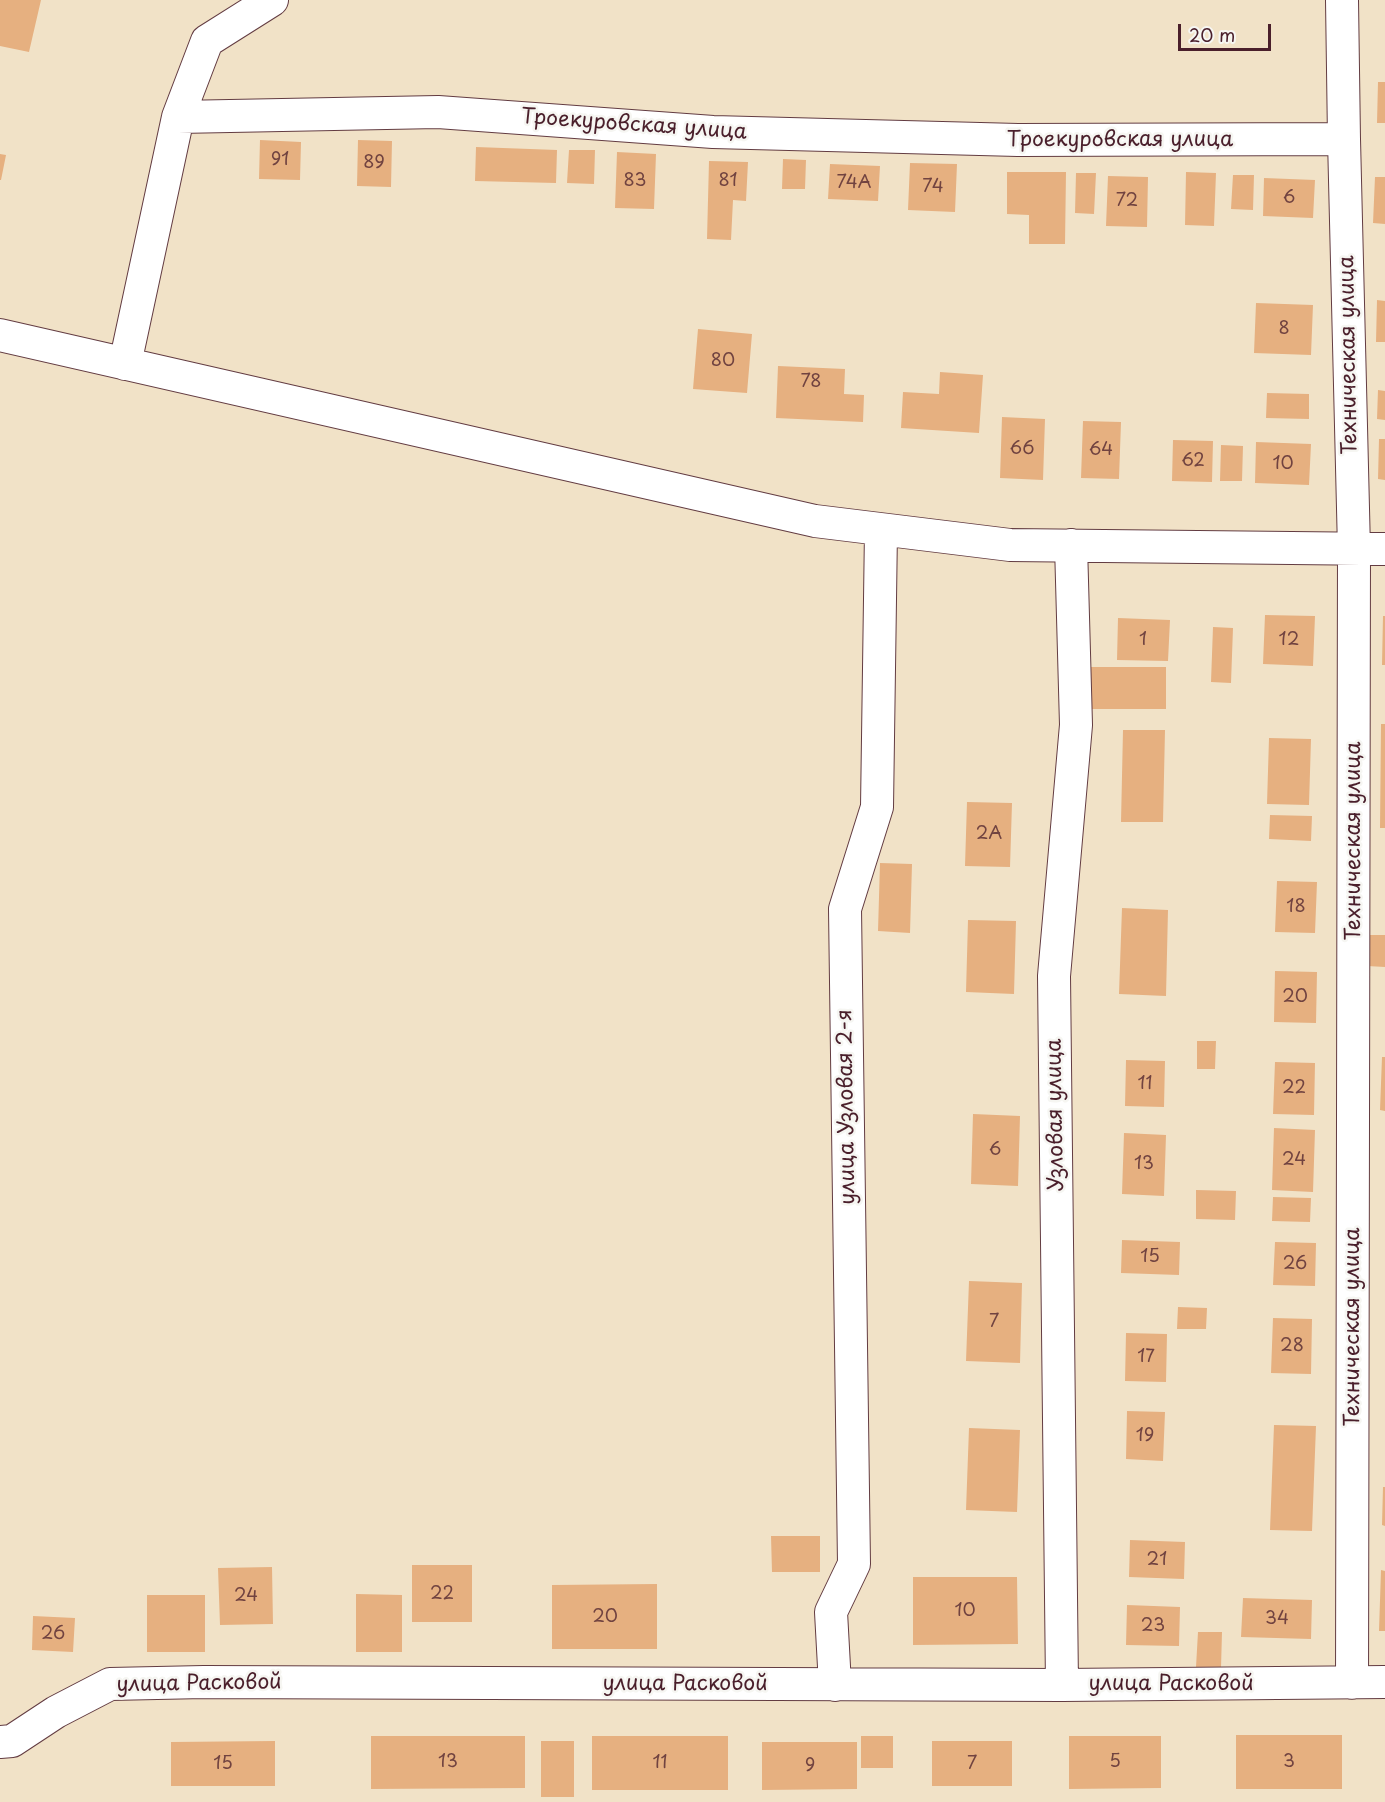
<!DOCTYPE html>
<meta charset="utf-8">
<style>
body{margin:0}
#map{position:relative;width:1385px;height:1802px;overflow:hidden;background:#f1e2c7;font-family:"Playpen Sans",sans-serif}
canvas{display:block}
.scale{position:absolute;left:1178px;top:24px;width:93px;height:27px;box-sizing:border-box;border:3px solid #4a1f2b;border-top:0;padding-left:8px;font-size:18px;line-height:21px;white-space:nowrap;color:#4a1f2b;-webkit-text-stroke:4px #f6f6f2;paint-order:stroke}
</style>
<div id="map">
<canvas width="1385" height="1802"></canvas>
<div class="scale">20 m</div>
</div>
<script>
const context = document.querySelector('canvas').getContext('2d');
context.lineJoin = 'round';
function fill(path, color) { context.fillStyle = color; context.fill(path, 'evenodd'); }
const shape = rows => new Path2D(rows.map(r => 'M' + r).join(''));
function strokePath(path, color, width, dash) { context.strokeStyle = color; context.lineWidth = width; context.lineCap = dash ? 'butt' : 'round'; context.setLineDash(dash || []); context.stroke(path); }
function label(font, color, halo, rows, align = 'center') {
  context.font = font + ' "Playpen Sans",sans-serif'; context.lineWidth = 5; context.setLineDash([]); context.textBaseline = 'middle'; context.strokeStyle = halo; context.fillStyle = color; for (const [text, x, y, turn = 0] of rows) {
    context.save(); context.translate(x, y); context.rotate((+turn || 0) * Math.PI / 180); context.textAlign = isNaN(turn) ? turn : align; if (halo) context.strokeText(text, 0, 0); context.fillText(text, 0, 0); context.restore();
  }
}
fill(shape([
 [0,0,41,0,29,52,0,46],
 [1378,82,1385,82,1385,123,1377,123],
 [260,140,301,142,300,180,259,179],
 [358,140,392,141,391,187,357,186],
 [476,147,557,150,556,183,475,181],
 [569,150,595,150,594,184,567,183],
 [617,152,656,154,654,209,615,208],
 [0,154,6,155,1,180,0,180],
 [783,159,806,160,805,189,782,189],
 [709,161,748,162,746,201,733,200,731,240,707,239],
 [910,163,957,164,955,212,908,210],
 [830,164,880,166,878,201,828,199],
 [1007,172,1066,172,1065,244,1029,244,1029,215,1007,214],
 [1186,172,1216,173,1214,226,1185,225],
 [1076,173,1096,173,1094,214,1075,213],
 [1233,175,1254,175,1253,210,1231,209],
 [1108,176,1148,177,1147,227,1106,226],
 [1375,177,1385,177,1385,224,1373,223],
 [1264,178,1315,180,1313,218,1263,216],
 [1377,300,1385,301,1385,342,1376,342],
 [1256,303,1313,305,1311,355,1254,353],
 [698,329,752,334,747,393,693,389],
 [778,366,845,369,844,394,864,395,863,422,776,418],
 [940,372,983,375,979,433,901,428,903,392,939,394],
 [1378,390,1385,391,1385,420,1377,419],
 [1267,393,1309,394,1309,419,1266,418],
 [1002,417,1045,419,1043,480,1000,478],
 [1083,421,1121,422,1119,479,1081,478],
 [1379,439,1385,439,1385,480,1378,479],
 [1173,440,1213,441,1212,482,1172,481],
 [1256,442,1311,444,1309,485,1255,483],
 [1221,445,1243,446,1242,481,1220,481],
 [1265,615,1315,616,1313,666,1263,664],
 [1383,616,1385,616,1385,665,1382,665],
 [1118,618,1170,620,1168,661,1117,660],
 [1213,627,1233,628,1231,683,1211,682],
 [1090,667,1166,667,1166,709,1090,709],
 [1381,724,1385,724,1385,828,1380,828],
 [1123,730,1165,730,1163,822,1121,822],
 [1269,738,1311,739,1309,805,1267,804],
 [967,802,1012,803,1010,867,965,866],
 [1270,815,1312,816,1311,841,1269,839],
 [880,863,912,864,910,933,878,931],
 [1277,881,1317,882,1315,933,1275,932],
 [1122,908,1168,910,1166,996,1119,994],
 [968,920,1016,921,1014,994,966,992],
 [1368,935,1385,935,1385,967,1367,966],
 [1275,971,1317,972,1316,1023,1274,1022],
 [1197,1041,1216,1041,1215,1069,1197,1069],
 [1382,1057,1385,1057,1385,1111,1380,1110],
 [1126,1060,1165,1061,1164,1107,1125,1106],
 [1275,1062,1315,1063,1314,1115,1273,1114],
 [973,1114,1020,1116,1018,1186,971,1184],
 [1274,1128,1315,1130,1313,1192,1272,1190],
 [1124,1133,1166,1135,1164,1196,1122,1194],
 [1196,1190,1236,1191,1235,1220,1196,1219],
 [1273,1197,1311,1198,1310,1222,1272,1221],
 [1122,1240,1180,1242,1179,1275,1121,1273],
 [1275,1242,1316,1243,1315,1286,1273,1285],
 [969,1281,1022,1283,1020,1363,966,1361],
 [1178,1307,1207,1308,1206,1329,1177,1329],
 [1273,1318,1312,1319,1311,1374,1271,1373],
 [1126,1333,1167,1334,1166,1382,1125,1381],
 [1127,1411,1165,1412,1163,1461,1126,1459],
 [1274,1425,1316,1426,1312,1531,1270,1530],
 [969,1428,1020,1430,1017,1512,966,1510],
 [1383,1487,1385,1487,1385,1526,1382,1525],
 [771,1536,820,1536,820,1572,772,1572],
 [1130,1540,1185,1542,1184,1579,1129,1577],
 [412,1565,472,1565,472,1622,412,1622],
 [272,1567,273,1624,220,1625,218,1568],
 [1381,1570,1385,1571,1385,1631,1379,1631],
 [913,1577,1017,1577,1018,1644,913,1645],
 [657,1584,657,1649,552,1649,552,1585],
 [356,1594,402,1595,402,1652,356,1652],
 [147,1595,205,1595,205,1652,147,1652],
 [1243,1598,1312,1600,1311,1639,1241,1637],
 [1127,1605,1180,1607,1179,1646,1126,1645],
 [33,1616,75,1618,73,1652,32,1650],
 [1198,1632,1222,1632,1221,1668,1196,1667],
 [1236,1735,1342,1735,1342,1789,1236,1789],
 [371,1736,525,1736,525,1788,371,1789],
 [592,1736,728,1736,728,1790,592,1790],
 [861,1736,893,1736,893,1768,861,1768],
 [1069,1736,1161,1736,1161,1788,1069,1789],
 [275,1741,275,1786,171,1786,171,1742],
 [541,1741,574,1741,574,1797,541,1797],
 [932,1741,1012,1741,1012,1786,932,1786],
 [762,1742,857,1742,857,1789,762,1790]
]), '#e6b080');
const minor = shape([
 [1342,0,1344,139,1354,549,1352,1683],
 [178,117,207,41,272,0],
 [0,335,815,521,1010,545,1385,549],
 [125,364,178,117,438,112,713,132,1018,140,1344,139],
 [835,1685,831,1612,854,1564,845,909,877,807,881,530],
 [1062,1685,1054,976,1076,725,1071,545],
 [0,1742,12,1741,56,1712,110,1684,204,1682,1062,1685,1385,1682]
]);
strokePath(minor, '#633c42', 34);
strokePath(minor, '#fff', 32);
label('18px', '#714340', null, [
 ["91",280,160],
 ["89",374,163],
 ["83",635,181],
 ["81",728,181],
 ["74А",854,183],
 ["74",933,187],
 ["6",1289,198],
 ["72",1127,201],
 ["8",1284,329],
 ["80",723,361],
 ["78",811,382],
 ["66",1022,449],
 ["64",1101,450],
 ["62",1193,461],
 ["10",1283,464],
 ["1",1143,640],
 ["12",1289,640],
 ["2А",989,834],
 ["18",1296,907],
 ["20",1295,997],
 ["11",1145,1084],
 ["22",1294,1088],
 ["6",995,1150],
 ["24",1294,1160],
 ["13",1144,1164],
 ["15",1150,1257],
 ["26",1295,1264],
 ["7",994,1322],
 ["28",1292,1346],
 ["17",1146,1357],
 ["19",1145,1436],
 ["21",1157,1560],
 ["22",442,1594],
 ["24",246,1596],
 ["10",965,1611],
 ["20",605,1617],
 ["34",1277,1619],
 ["23",1153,1626],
 ["26",53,1634],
 ["13",448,1762],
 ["5",1115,1762],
 ["3",1289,1762],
 ["11",660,1763],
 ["15",223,1764],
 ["7",972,1764],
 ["9",810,1766]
]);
label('21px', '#4a1f2b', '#f6f6f2', [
 ["Троекуровская улица",634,125,4],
 ["Троекуровская улица",1120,140],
 ["Техническая улица",1349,355,-91],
 ["Техническая улица",1354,841,-90],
 ["улица Узловая 2-я",847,1107,-91],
 ["Узловая улица",1056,1115,-91],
 ["Техническая улица",1353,1327,-90],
 ["улица Расковой",199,1684,-1],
 ["улица Расковой",685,1684],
 ["улица Расковой",1171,1684]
]);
</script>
